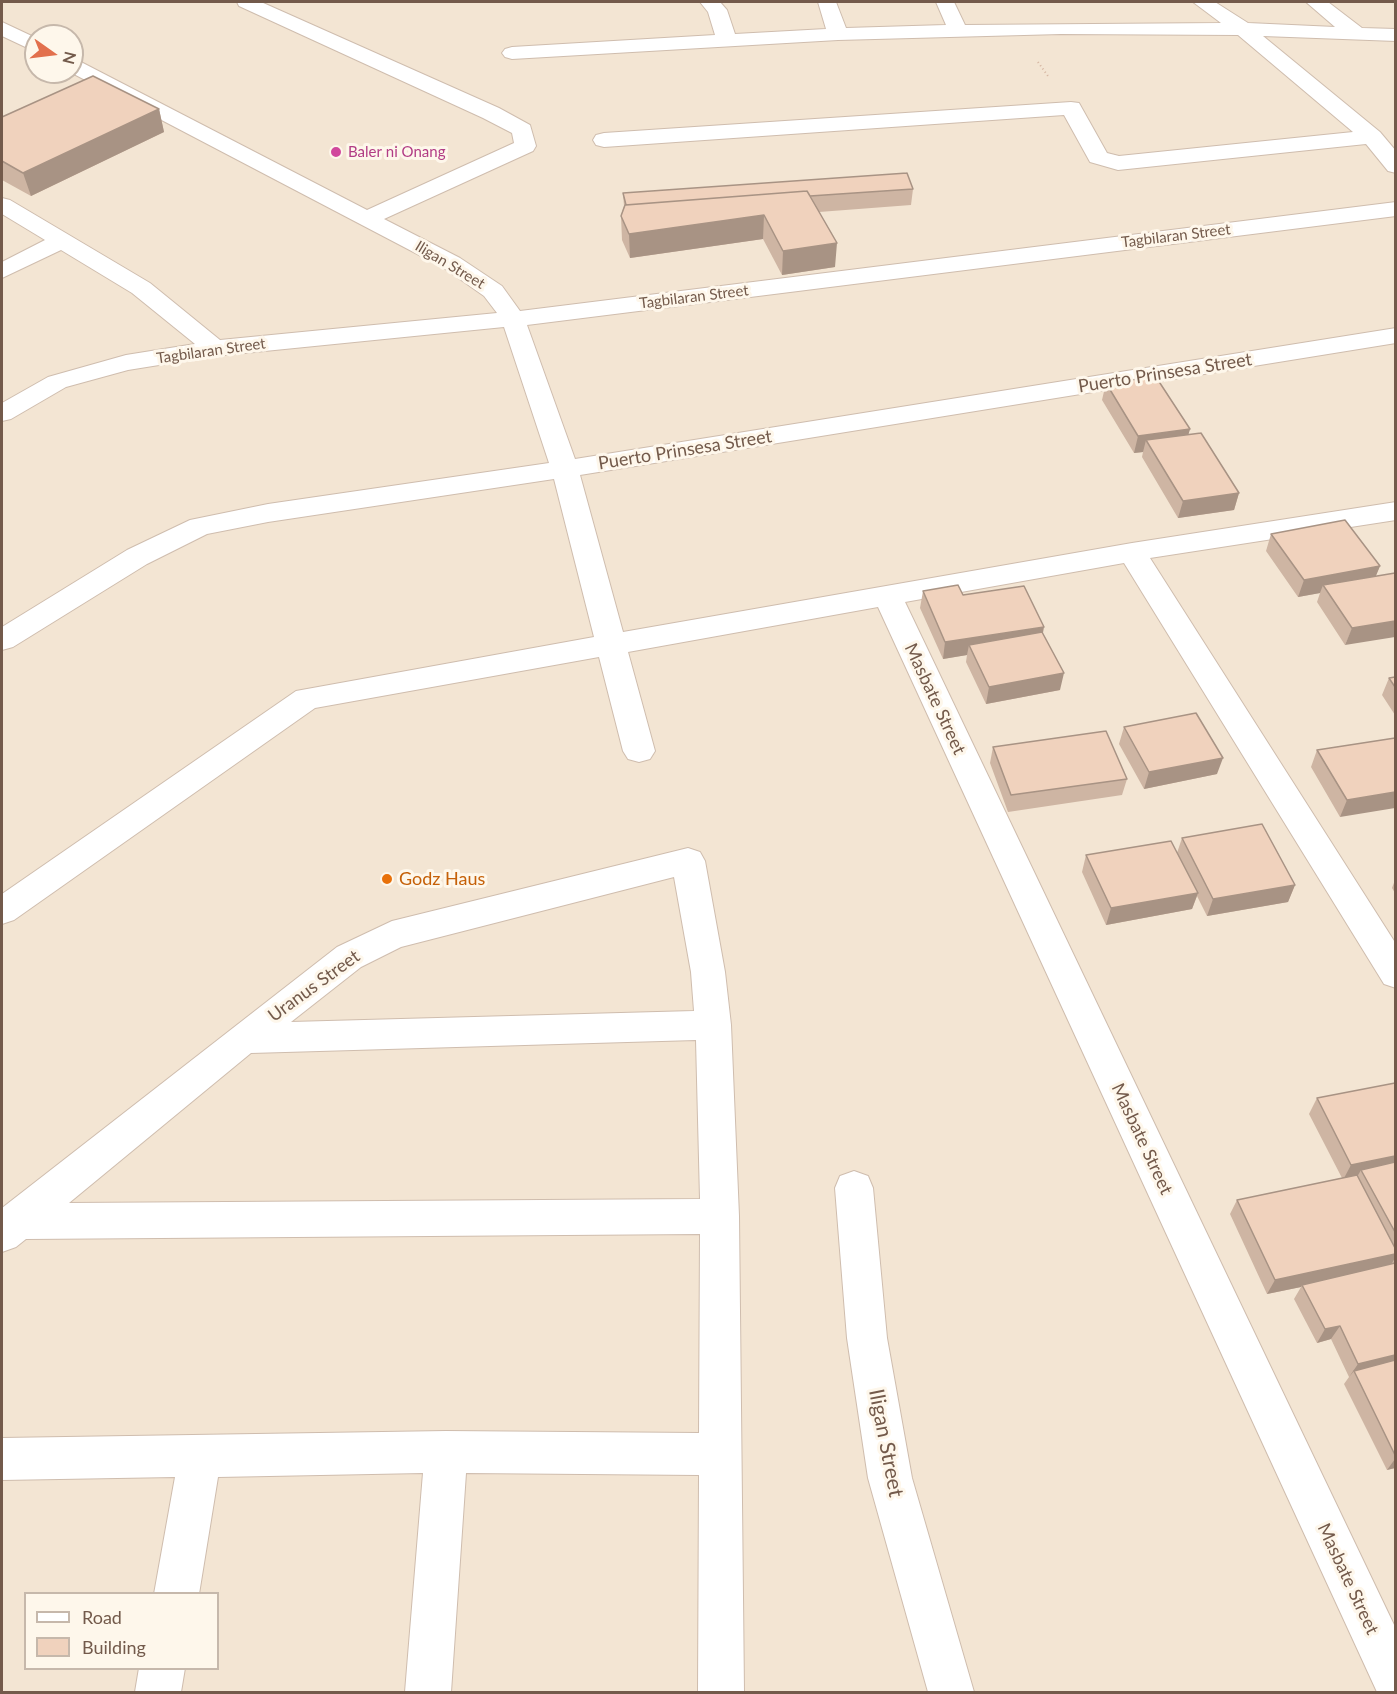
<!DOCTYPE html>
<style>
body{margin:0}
#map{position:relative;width:1397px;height:1694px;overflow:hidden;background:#fcf3e5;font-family:Lato,sans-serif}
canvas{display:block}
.frame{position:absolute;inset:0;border:3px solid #735a4b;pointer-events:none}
.legend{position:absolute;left:24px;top:1592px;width:195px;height:78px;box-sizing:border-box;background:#fef7eb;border:2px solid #c6b8ab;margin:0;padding:8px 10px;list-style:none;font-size:18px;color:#735a4b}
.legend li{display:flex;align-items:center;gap:12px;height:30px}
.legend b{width:30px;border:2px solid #c6b8ab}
.north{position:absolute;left:24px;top:24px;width:60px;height:60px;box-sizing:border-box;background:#fef7eb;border:2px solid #c6b8ab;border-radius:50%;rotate:104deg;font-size:16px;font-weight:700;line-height:24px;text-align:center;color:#735a4b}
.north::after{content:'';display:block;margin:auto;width:21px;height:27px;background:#e2704d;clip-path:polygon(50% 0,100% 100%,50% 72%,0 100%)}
</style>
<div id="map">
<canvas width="1397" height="1694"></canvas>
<div class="frame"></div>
<ul class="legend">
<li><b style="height:8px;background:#fff"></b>Road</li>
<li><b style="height:16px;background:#f0d2bd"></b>Building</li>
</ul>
<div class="north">N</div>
</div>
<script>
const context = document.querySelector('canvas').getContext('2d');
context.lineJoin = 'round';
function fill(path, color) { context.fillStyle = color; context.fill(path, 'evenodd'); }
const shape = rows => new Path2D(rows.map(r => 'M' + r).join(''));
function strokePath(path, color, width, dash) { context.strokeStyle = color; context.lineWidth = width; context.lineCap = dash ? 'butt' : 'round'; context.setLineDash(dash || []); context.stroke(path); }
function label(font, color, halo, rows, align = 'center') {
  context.font = font + ' Lato,sans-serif'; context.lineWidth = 6; context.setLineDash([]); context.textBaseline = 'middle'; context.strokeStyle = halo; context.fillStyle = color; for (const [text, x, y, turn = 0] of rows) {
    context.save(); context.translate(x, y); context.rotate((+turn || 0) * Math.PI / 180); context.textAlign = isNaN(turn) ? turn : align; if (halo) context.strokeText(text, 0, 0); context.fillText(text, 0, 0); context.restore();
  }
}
fill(shape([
 [2,2,1395,2,1395,1692,2,1692],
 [36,36,72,36,72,72,36,72],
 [26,1594,218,1594,218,1668,26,1668]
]), '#f3e5d3');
const minor = shape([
 [237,2,261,2,499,108,530,125,536,146,533,151,384,219,460,258,502,286,520,311,1396,202,1396,216,527,325,575,459,1396,328,1396,343,580,475,623,632,1132,543,1396,502,1396,520,1150,558,1396,944,1396,988,1384,984,1124,563,905,602,1396,1629,1396,1692,1377,1692,878,607,628,652,655,751,650,759,639,762,628,759,623,751,599,657,315,708,14,920,2,924,2,894,296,691,594,637,554,479,268,522,207,534,147,564,13,647,2,650,2,627,127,550,190,520,268,504,549,463,504,327,215,356,128,370,66,387,11,419,2,421,2,403,48,377,126,355,195,344,132,293,61,250,2,278,2,262,45,240,2,214,2,198,10,200,150,283,220,340,497,313,484,296,444,268,70,72,72,72,72,59,79,61,367,210,514,143,512,133,483,118,239,6,237,2],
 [700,2,720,2,727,10,735,34,826,29,818,2,836,2,846,28,946,25,936,2,954,2,965,25,1221,23,1193,2,1215,2,1248,23,1335,27,1306,2,1328,2,1362,28,1396,29,1396,41,1263,36,1380,132,1396,151,1396,173,1388,171,1366,144,1118,170,1090,162,1064,115,604,147,596,145,593,140,596,135,604,133,1071,102,1079,103,1107,153,1119,156,1353,132,1238,35,1061,34,838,40,512,59,505,57,502,53,505,49,512,47,715,35,708,12,700,2],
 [2,22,36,38,36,52,2,36,2,22],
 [688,848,700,852,705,861,725,972,731,1025,739,1216,744,1692,698,1692,699,1475,466,1473,451,1692,405,1692,423,1473,218,1477,199,1594,154,1594,175,1477,2,1480,2,1438,446,1431,699,1433,700,1234,26,1239,16,1247,2,1252,2,1208,337,947,392,921,688,848],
 [674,877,691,972,694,1011,291,1022,361,967,401,947,674,877],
 [696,1040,700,1199,69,1203,251,1053,696,1040],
 [854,1171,868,1176,873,1188,887,1338,912,1478,974,1692,928,1692,868,1478,847,1338,835,1188,840,1176,854,1171],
 [139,1668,185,1668,181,1692,135,1692,139,1668]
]);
strokePath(minor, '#cfbdae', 2);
strokePath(shape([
 [1038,62,1048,76]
]), '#d5b5a0', 2, [1, 3]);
fill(minor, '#fff');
fill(shape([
 [159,109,164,132,31,196,2,180,2,117],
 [913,189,911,205,819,212,835,267,782,275,763,239,630,258,622,240,621,216,624,206,623,193],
 [1106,383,1190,429,1188,435,1239,493,1234,510,1178,518,1142,457,1143,452,1134,453,1102,400],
 [1271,534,1380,566,1345,645,1317,602,1320,593,1298,597,1266,551],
 [923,591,963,595,1043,634,1060,690,986,704,966,662,967,655,943,659,920,608],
 [1395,677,1395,715,1382,695,1389,678],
 [1124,727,1217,774,1144,789,1119,744],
 [1395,738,1340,817,1311,767,1317,750],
 [993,747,1127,779,1122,795,1008,812,990,763],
 [1182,838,1295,885,1288,902,1207,916,1197,896,1192,909,1106,925,1082,872,1086,855,1177,853],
 [1395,880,1395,893,1392,888],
 [1395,1083,1395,1468,1387,1470,1344,1384,1349,1377,1331,1339,1317,1343,1294,1299,1301,1287,1267,1294,1230,1214,1237,1200,1342,1178,1309,1114,1317,1098]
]), '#ceb5a3');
fill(shape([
 [159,109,164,132,31,196,23,173],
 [764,215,763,239,630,258,629,234],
 [837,243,835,267,782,275,783,251],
 [1190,429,1185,446,1146,440,1143,452,1134,453,1138,436],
 [1239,493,1234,510,1178,518,1183,501],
 [1380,566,1373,583,1323,585,1320,593,1298,597,1304,580],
 [1395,621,1395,637,1345,645,1352,628],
 [1044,627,1041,644,969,645,967,655,943,659,945,642],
 [1064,673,1060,690,986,704,989,687],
 [1223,758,1217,774,1144,789,1149,772],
 [1395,792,1395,808,1340,817,1347,800],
 [1295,885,1288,902,1207,916,1213,899],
 [1198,893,1192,909,1106,925,1111,908],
 [1395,1156,1395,1169,1361,1170,1357,1177,1343,1180,1351,1165],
 [1395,1254,1395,1258,1389,1268,1302,1285,1301,1287,1267,1294,1275,1280],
 [1340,1326,1331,1339,1317,1343,1325,1329],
 [1395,1355,1395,1366,1354,1371,1349,1377,1358,1364],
 [1395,1459,1395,1468,1387,1470]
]), '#a89384');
const building = shape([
 [93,76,159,109,23,173,2,161,2,117,93,76],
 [907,173,913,189,810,196,807,191,626,205,623,193,907,173],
 [807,191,837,243,783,251,764,215,629,234,621,216,625,205,807,191],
 [1156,377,1190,429,1138,436,1106,383,1156,377],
 [1201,433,1239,493,1183,501,1146,440,1201,433],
 [1345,520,1380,566,1304,580,1271,534,1345,520],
 [1395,573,1395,621,1352,628,1323,585,1395,573],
 [958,585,963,595,1024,586,1044,627,945,642,923,591,958,585],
 [1042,632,1064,673,989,687,969,645,1042,632],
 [1395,677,1395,687,1389,678,1395,677],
 [1196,713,1223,758,1149,772,1124,727,1196,713],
 [1106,731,1127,779,1011,795,993,747,1106,731],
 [1395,738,1395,792,1347,800,1317,750,1395,738],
 [1262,824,1295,885,1213,899,1182,838,1262,824],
 [1171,841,1198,893,1111,908,1086,855,1171,841],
 [1395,1083,1395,1156,1351,1165,1317,1098,1395,1083],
 [1395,1162,1395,1232,1361,1170,1395,1162],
 [1357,1175,1395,1248,1395,1254,1275,1280,1237,1200,1357,1175],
 [1395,1263,1395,1355,1358,1364,1340,1326,1325,1329,1302,1285,1395,1263],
 [1395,1360,1395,1455,1354,1371,1395,1360]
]);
fill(building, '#f0d2bd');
strokePath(building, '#a89384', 1.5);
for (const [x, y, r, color] of [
 [336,152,6,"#d1479c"],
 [387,879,6,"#e8710a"]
]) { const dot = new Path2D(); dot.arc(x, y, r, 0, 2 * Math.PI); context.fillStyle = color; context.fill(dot); strokePath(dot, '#fef7eb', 2); }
label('15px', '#b23c85', '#fef7eb', [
 ["Baler ni Onang",348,152]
], 'left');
label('15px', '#735a4b', '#fef7eb', [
 ["Tagbilaran Street",1176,236,-7],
 ["Iligan Street",450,265,31],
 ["Tagbilaran Street",694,297,-7],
 ["Tagbilaran Street",211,351,-8]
]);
label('18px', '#735a4b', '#fef7eb', [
 ["Puerto Prinsesa Street",1165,373,-9],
 ["Puerto Prinsesa Street",685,450,-9],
 ["Masbate Street",935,699,65],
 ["Uranus Street",314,986,-36],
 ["Masbate Street",1142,1139,65],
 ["Masbate Street",1348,1579,65]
]);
label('18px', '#c56008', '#fef7eb', [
 ["Godz Haus",399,879]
], 'left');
label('21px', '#735a4b', '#fef7eb', [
 ["Iligan Street",886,1443,79]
]);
</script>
